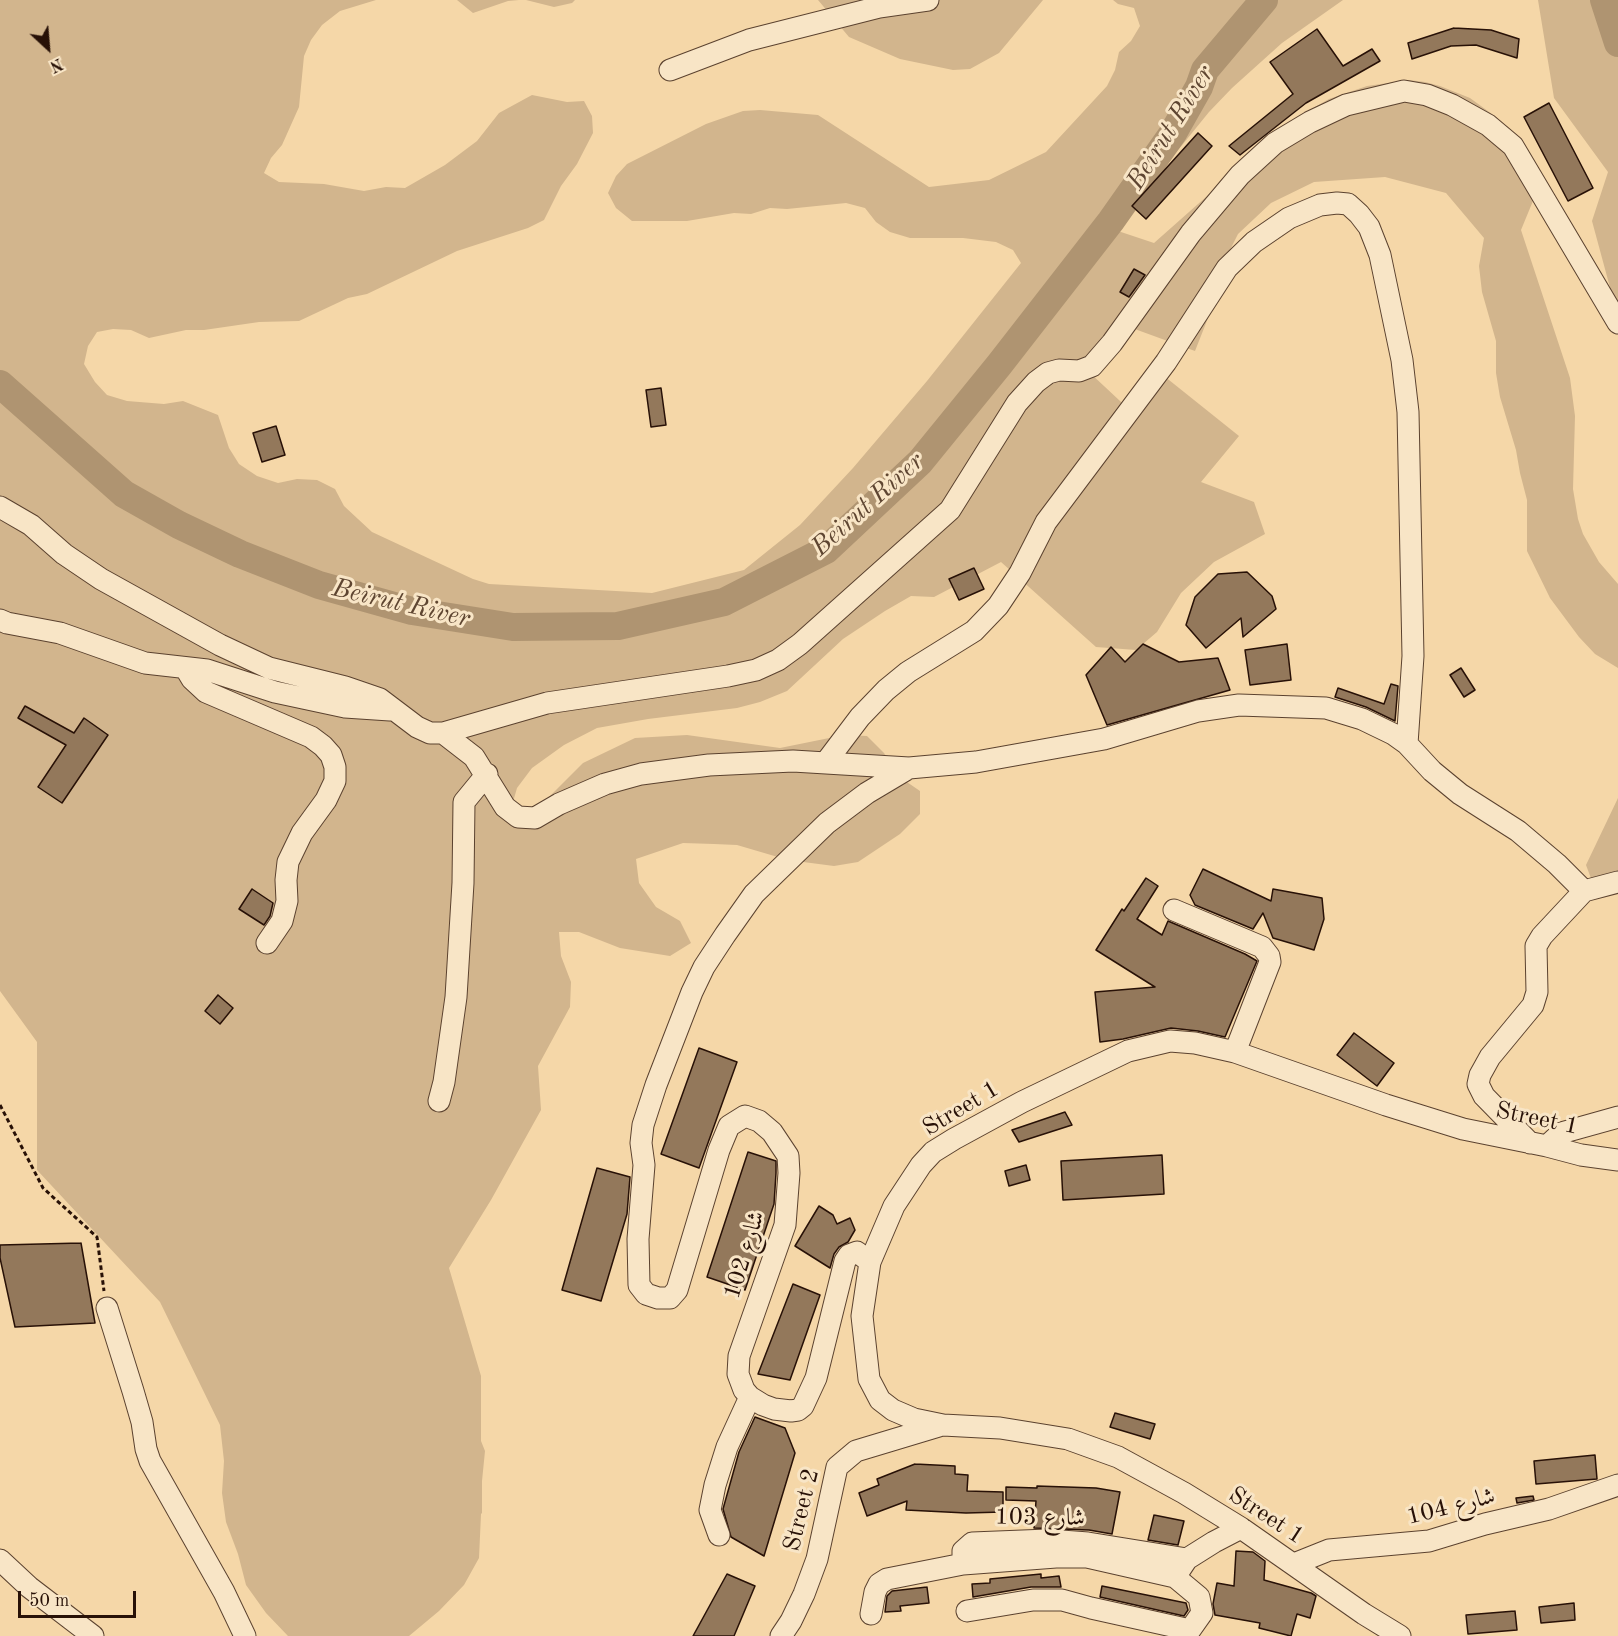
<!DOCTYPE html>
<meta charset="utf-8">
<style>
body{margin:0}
#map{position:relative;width:1618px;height:1636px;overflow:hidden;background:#f5d7a8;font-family:"Old Standard TT",serif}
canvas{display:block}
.north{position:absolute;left:18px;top:18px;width:60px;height:60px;-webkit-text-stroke:4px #f8e5c6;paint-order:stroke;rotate:154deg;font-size:16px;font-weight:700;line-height:24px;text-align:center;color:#281107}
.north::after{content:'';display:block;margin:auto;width:21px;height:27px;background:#281107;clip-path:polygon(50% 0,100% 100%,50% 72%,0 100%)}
.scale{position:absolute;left:18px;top:1591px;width:118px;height:27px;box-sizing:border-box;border:3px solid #281107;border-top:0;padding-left:8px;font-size:18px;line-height:21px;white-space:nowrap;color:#281107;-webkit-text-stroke:4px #f8e5c6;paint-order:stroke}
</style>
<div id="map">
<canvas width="1618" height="1636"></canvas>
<div class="north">N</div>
<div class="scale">50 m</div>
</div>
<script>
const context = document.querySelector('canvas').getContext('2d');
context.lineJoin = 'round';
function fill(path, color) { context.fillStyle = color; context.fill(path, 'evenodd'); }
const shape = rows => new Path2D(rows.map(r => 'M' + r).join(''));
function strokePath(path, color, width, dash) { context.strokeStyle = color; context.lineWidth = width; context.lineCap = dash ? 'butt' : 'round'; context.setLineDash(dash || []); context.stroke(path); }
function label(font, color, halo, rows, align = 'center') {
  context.font = font + ' "Old Standard TT",Amiri,serif'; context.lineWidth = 6; context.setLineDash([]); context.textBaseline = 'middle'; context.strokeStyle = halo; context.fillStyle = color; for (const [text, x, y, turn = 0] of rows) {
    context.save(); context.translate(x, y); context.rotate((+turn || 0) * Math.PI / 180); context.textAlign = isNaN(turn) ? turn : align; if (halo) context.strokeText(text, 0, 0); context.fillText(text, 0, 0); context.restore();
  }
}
fill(shape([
 [0,0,376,0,340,11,322,25,311,40,304,56,299,107,282,145,271,158,264,173,279,182,324,184,364,191,386,187,405,188,445,165,477,141,499,113,532,95,567,102,584,101,592,116,593,133,577,164,561,186,544,220,528,228,457,251,367,294,348,298,299,321,259,322,204,330,186,330,149,338,131,330,113,329,97,332,88,346,84,364,95,382,107,395,127,401,164,404,183,401,218,415,229,448,239,464,257,476,278,483,297,479,317,480,335,489,344,506,372,532,473,579,489,584,652,593,744,570,800,525,853,468,927,381,1021,263,1013,250,996,242,963,238,910,238,890,232,876,222,865,208,846,203,787,209,770,208,751,214,734,213,687,221,632,221,616,208,608,193,616,176,627,164,706,124,743,111,760,110,818,115,929,187,989,180,1046,152,1107,86,1115,70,1119,52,1131,41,1140,26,1134,8,1118,4,1113,0,1343,0,1282,43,1232,88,1209,112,1166,165,1109,228,1154,243,1294,119,1329,99,1367,86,1409,80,1425,82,1440,86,1470,98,1496,117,1507,128,1542,179,1521,230,1570,378,1575,416,1573,489,1578,519,1583,534,1599,562,1618,584,1618,668,1595,654,1579,637,1550,598,1527,551,1527,500,1520,473,1516,450,1500,397,1496,373,1496,341,1482,292,1479,266,1484,238,1446,193,1385,177,1314,182,1271,203,1238,234,1225,260,1210,313,1195,351,1121,324,1089,372,1135,415,1164,376,1239,436,1201,482,1254,502,1265,534,1214,562,1181,593,1157,632,1136,650,1096,647,1001,562,934,597,911,596,885,611,843,639,787,691,760,702,737,708,648,719,597,728,564,745,532,768,517,788,507,823,534,818,549,797,583,763,635,738,687,735,780,748,844,735,867,736,884,753,901,778,920,791,920,814,900,834,858,862,834,866,788,860,737,845,714,844,683,843,636,859,639,883,656,907,680,921,691,943,670,956,620,948,579,932,559,932,561,956,571,982,570,1007,538,1066,541,1110,491,1200,449,1268,481,1376,481,1441,485,1451,482,1481,482,1513,481,1514,479,1558,464,1585,439,1611,409,1636,288,1636,266,1613,246,1585,238,1554,226,1522,222,1493,224,1461,220,1425,160,1302,37,1170,37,1042,0,991],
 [457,0,519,0,508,1,473,13],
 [526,0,575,0,572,3,554,7],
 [818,0,1043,0,999,53,970,69,953,70,900,59,849,37],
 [1538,0,1618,0,1618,317,1592,221,1608,172,1554,98],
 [1618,798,1618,885,1595,889,1586,865]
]), '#d2b58d');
strokePath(shape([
 [1604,0,1618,43],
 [0,384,124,494,179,525,240,554,319,585,412,611,513,627,618,626,724,602,826,550,920,462,999,365,1111,221,1173,133,1199,87,1205,70,1264,0]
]), '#af9471', 28);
const building = shape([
 [1454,28,1491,30,1519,39,1517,58,1476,45,1451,46,1412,59,1408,43,1454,28],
 [1317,29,1343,66,1372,49,1380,61,1306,103,1240,155,1229,146,1293,94,1270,62,1317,29],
 [1549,103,1593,188,1568,201,1524,117,1549,103],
 [1198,133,1212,146,1146,219,1132,206,1198,133],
 [1134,269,1145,275,1129,297,1120,292,1134,269],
 [661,388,666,425,651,427,646,390,661,388],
 [276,426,285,455,262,462,253,433,276,426],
 [974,568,984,589,959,600,949,579,974,568],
 [1247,572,1272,596,1276,609,1243,637,1241,618,1206,648,1186,625,1195,597,1218,574,1247,572],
 [1143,644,1179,662,1218,658,1230,690,1107,725,1086,675,1111,647,1125,662,1143,644],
 [1287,644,1291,680,1250,685,1245,650,1287,644],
 [1461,668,1475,690,1464,697,1450,675,1461,668],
 [1391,684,1398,686,1395,721,1366,707,1335,697,1338,688,1384,704,1391,684],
 [25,706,74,733,84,718,108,735,62,803,38,787,66,745,18,718,25,706],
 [1203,869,1271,901,1273,889,1322,898,1324,919,1314,950,1273,938,1263,913,1253,929,1195,905,1190,895,1203,869],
 [1146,878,1158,886,1137,919,1162,935,1168,921,1245,954,1257,961,1225,1037,1198,1031,1171,1028,1123,1039,1100,1042,1095,992,1155,987,1096,950,1122,909,1124,911,1146,878],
 [252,889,273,903,270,916,264,925,239,909,252,889],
 [218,995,233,1008,220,1024,205,1011,218,995],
 [1354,1033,1394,1063,1377,1086,1337,1055,1354,1033],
 [699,1048,737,1062,699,1168,661,1154,699,1048],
 [1065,1112,1072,1125,1019,1142,1012,1130,1065,1112],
 [748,1152,776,1161,776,1173,774,1204,745,1290,707,1277,748,1152],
 [1162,1155,1164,1194,1063,1200,1061,1161,1162,1155],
 [1026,1165,1030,1180,1009,1186,1005,1171,1026,1165],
 [597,1168,630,1177,627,1214,601,1301,562,1290,597,1168],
 [819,1206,833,1215,837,1224,850,1218,855,1230,848,1242,839,1247,834,1254,830,1268,795,1246,819,1206],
 [81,1243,95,1323,15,1327,0,1258,0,1245,81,1243],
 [793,1284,820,1295,790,1380,758,1374,793,1284],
 [1115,1413,1155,1424,1150,1439,1110,1427,1115,1413],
 [755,1417,785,1428,795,1453,764,1556,731,1537,723,1509,739,1452,755,1417],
 [1595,1455,1597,1479,1536,1484,1534,1461,1595,1455],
 [915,1464,955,1466,955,1474,968,1475,967,1491,1003,1492,1003,1512,966,1513,906,1510,907,1501,867,1516,859,1493,879,1485,877,1479,915,1464],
 [1037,1486,1096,1488,1120,1492,1112,1534,1089,1530,1034,1528,1036,1501,1006,1500,1006,1487,1037,1488,1037,1486],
 [1533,1496,1534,1500,1517,1503,1516,1498,1533,1496],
 [1154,1515,1184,1521,1178,1545,1148,1540,1154,1515],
 [1236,1551,1253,1552,1265,1561,1264,1580,1311,1593,1316,1596,1310,1618,1297,1614,1291,1636,1259,1628,1260,1623,1215,1615,1213,1604,1217,1583,1234,1586,1236,1551],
 [727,1574,755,1586,734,1636,693,1636,727,1574],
 [1041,1574,1041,1578,1059,1576,1061,1587,1031,1587,973,1597,972,1584,990,1583,990,1579,1041,1574],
 [1102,1586,1186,1603,1188,1610,1184,1616,1100,1597,1102,1586],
 [927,1587,929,1603,900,1606,901,1611,885,1612,887,1596,892,1591,927,1587],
 [1574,1603,1575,1620,1541,1623,1539,1607,1574,1603],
 [1515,1611,1517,1630,1468,1634,1466,1615,1515,1611]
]);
fill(building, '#93785b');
strokePath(building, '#281107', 1.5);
const minor = shape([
 [670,70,749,40,879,7,928,0],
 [0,507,31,525,64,554,101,579,220,645,269,668,345,687,380,699,417,727,430,733,443,733,547,703,728,676,756,670,778,660,800,644,950,510,1017,403,1036,382,1048,373,1059,370,1079,371,1092,366,1112,343,1191,233,1240,175,1275,143,1310,122,1346,105,1404,91,1427,95,1452,105,1488,125,1513,146,1618,323],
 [0,620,7,623,60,633,145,663,207,670,275,692,345,707,390,710],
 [186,669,192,679,206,692,311,737,323,746,331,755,335,767,335,781,326,800,302,833,288,862,286,880,287,901,282,921,267,943],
 [443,733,474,757,505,807,518,817,535,818,559,804,605,784,641,774,709,765,793,761,909,768,976,762,1104,739,1198,711,1239,705,1326,708,1362,719,1393,734,1407,744,1432,771,1460,794,1518,831,1557,864,1584,891],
 [826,762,860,717,886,690,908,672,974,631,998,606,1020,573,1046,522,1166,362,1227,268,1254,242,1289,218,1320,205,1337,203,1348,204,1359,214,1369,227,1380,255,1402,360,1408,412,1413,656,1407,744],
 [1174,910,1262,947,1269,956,1270,962,1235,1052],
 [439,1101,444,1082,456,997,463,883,464,802,487,774],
 [1530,1143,1484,1096,1478,1084,1480,1075,1490,1057,1533,1005,1537,992,1536,946,1542,936,1584,891,1618,882],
 [1547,1146,1561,1133,1618,1117],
 [870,1262,857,1252,849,1255,845,1261,816,1378,803,1406,798,1410,791,1411,774,1409,763,1405,750,1397,744,1390,738,1374,739,1356,785,1225,789,1173,788,1156,772,1132,759,1121,745,1116,729,1126,719,1150,677,1290,670,1298,658,1298,646,1294,639,1285,638,1239,644,1165,641,1143,643,1125,656,1085,692,992,704,967,725,935,754,894,827,823,867,793,909,768],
 [107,1308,133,1391,142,1422,146,1449,150,1461,224,1592,245,1636],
 [719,1535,710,1510,715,1485,727,1447,750,1397],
 [0,1560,29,1587,93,1636],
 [963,1564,963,1551,972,1543,1048,1540,1088,1543,1187,1559],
 [1294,1564,1329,1550,1429,1541,1485,1524,1549,1509,1618,1485],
 [967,1611,1033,1600,1062,1600,1091,1608,1190,1630,1202,1613,1199,1597,1175,1577],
 [871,1614,875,1592,879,1584,887,1579,963,1564,1056,1557,1087,1557,1175,1577,1187,1559,1214,1542,1241,1528],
 [781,1636,791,1621,804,1594,817,1559,837,1467,856,1451,939,1426],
 [1400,1636,1364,1614,1241,1528,1184,1493,1118,1457,1068,1439,1000,1428,943,1425,914,1419,893,1410,880,1400,869,1379,862,1316,870,1262,894,1206,921,1165,933,1152,954,1139,1022,1102,1128,1051,1170,1041,1195,1043,1235,1052,1386,1105,1463,1129,1547,1146,1581,1155,1618,1160]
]);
strokePath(minor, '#5b422f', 23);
strokePath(shape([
 [0,1105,43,1188,97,1237,104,1291]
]), '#281107', 3, [4.5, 3]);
strokePath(minor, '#f8e5c6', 21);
label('24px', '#281107', '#f8e5c6', [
 ["Street 1",961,1109,-31],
 ["Street 1",1537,1119,12],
 ["شارع 102",745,1255,-73],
 ["شارع 104",1451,1507,-14],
 ["Street 2",802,1510,-76],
 ["Street 1",1266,1516,33],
 ["شارع 103",1040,1518,1]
]);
label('italic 26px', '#5e4531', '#f8e5c6', [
 ["Beirut River",1171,128,-58],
 ["Beirut River",868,505,-42],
 ["Beirut River",401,604,13]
]);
</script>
